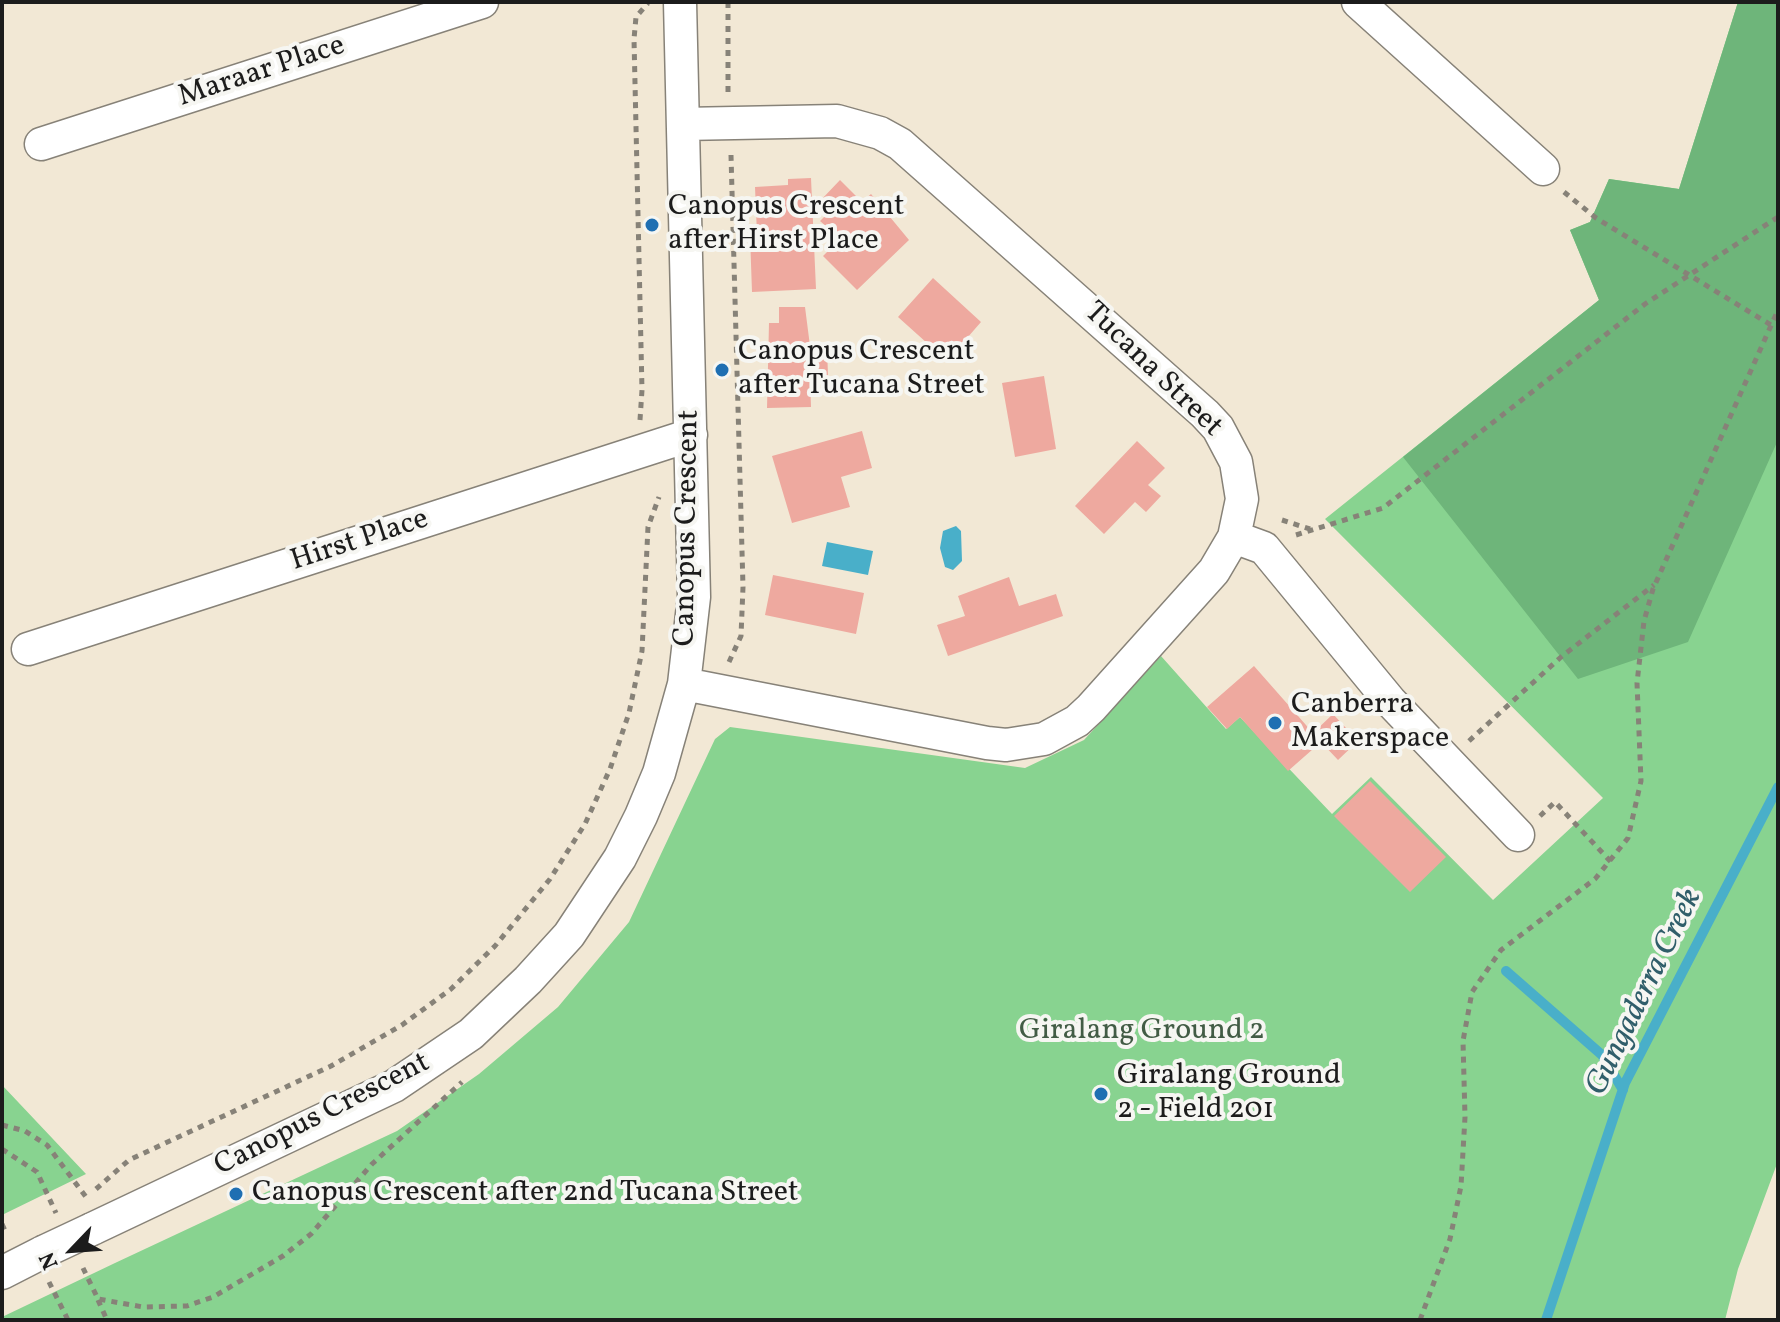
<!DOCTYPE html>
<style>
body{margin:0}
#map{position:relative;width:1780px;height:1322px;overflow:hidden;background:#f2e8d5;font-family:Vollkorn,serif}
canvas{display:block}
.frame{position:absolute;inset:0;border:4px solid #1c1c1c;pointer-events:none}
.north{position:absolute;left:32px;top:1210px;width:80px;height:80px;-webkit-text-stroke:6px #f6f6f2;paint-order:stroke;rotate:245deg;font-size:22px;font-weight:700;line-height:32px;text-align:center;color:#1c1c1c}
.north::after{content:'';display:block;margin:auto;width:28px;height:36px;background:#1c1c1c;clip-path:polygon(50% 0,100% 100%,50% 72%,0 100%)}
</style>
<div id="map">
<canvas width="1780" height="1322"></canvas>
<div class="frame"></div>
<div class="north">N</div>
</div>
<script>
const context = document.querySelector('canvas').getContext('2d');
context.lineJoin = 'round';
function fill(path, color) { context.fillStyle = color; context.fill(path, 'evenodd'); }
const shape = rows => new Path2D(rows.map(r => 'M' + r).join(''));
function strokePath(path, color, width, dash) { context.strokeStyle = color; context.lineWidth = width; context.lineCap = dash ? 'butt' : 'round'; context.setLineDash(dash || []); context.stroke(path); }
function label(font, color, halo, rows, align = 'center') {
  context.font = font + ' Vollkorn,serif'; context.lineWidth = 8; context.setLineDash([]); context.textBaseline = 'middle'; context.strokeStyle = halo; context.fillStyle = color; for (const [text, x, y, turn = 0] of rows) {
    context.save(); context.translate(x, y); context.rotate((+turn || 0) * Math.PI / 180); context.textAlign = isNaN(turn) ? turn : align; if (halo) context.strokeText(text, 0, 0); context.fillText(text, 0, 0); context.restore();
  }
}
fill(shape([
 [1738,2,1778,2,1778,1161,1738,1269,1725,1320,2,1320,2,1317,115,1263,397,1131,479,1074,558,1007,629,922,715,739,730,727,1025,768,1084,740,1161,656,1226,729,1240,717,1332,814,1371,777,1493,900,1603,798,1325,519,1599,300,1570,230,1590,222,1609,179,1679,189],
 [2,1085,86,1174,2,1215]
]), '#88d390');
fill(shape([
 [1738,2,1778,2,1778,440,1688,642,1578,679,1403,457,1599,300,1570,230,1590,222,1609,179,1679,189]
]), '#6eb57a');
fill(shape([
 [956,526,961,531,962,561,953,570,945,567,940,548,943,531],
 [827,542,873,551,868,575,822,566]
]), '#49afc9');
strokePath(shape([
 [1506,971,1602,1055,1623,1090],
 [1546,1320,1625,1083,1778,787]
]), '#49afc9', 10);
fill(shape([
 [811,178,816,289,752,292,750,235,757,234,755,187,788,185,788,179],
 [840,180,862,202,871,194,909,240,857,290,823,256,832,247,820,235,828,228,820,221,830,211,820,201],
 [933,278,981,322,947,361,898,317],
 [779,307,805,307,810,346,827,346,828,376,810,376,811,407,767,408,769,323,779,323],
 [1044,376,1056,449,1015,457,1002,383],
 [862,431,872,468,841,477,850,507,792,523,772,456],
 [1137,441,1165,468,1148,485,1161,496,1146,512,1135,502,1104,534,1075,506],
 [773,575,864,593,856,634,765,615],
 [1009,577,1019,606,1056,594,1063,616,948,656,937,625,965,616,958,596],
 [1254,666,1313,733,1333,714,1358,741,1338,760,1321,742,1288,771,1240,717,1227,729,1207,707],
 [1370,781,1446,857,1410,892,1334,816]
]), '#eea99f');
const minor = shape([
 [1358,2,1543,169],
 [683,124,837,121,880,133,900,144,1205,414,1218,428,1236,462,1242,499,1234,537,1214,571,1091,708,1077,721,1044,739,1006,745,987,743,684,684],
 [41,144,482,2],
 [1234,537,1264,548,1390,701,1518,835],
 [28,649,691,435],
 [92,1229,394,1086,471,1034,528,980,569,935,620,858,641,816,659,773,684,684,694,597,680,2],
 [2,1273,43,1252]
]);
strokePath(minor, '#878278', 35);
strokePath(shape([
 [728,2,728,93],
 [1564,192,1596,218,1771,325],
 [640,420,642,390,634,39,636,17,648,3],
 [1282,520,1310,529],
 [1296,535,1383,508,1645,304,1778,217],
 [729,662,741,636,743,587,731,155],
 [1469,741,1561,657,1654,585],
 [1540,816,1555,802,1611,862],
 [2,1125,25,1131,47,1145,86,1197],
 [2,1149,37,1172,56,1213],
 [96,1189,129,1160,331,1066,402,1025,451,989,495,946,550,879,585,824,610,769,629,713,642,651,648,527,659,497],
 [2,1224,7,1235],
 [83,1268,98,1299,143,1307,187,1306,213,1297,283,1256,311,1234,372,1164,462,1082],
 [49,1282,68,1320],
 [98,1300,107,1320],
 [1420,1320,1450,1239,1461,1186,1465,1117,1463,1041,1472,992,1501,950,1595,879,1628,838,1641,781,1637,683,1644,621,1653,589,1778,310]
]), '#878278', 5, [6, 6]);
strokePath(minor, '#fff', 32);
const minorBridge = shape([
 [43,1252,92,1229]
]);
strokePath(minorBridge, '#878278', 35, []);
strokePath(minorBridge, '#fff', 32);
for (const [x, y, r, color] of [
 [652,225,8,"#1f6fb2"],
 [722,370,8,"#1f6fb2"],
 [1275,723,8,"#1f6fb2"],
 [1101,1094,8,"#1f6fb2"],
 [236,1194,8,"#1f6fb2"]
]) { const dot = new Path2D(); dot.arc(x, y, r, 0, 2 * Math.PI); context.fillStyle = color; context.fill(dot); strokePath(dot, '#f6f6f2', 3); }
label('30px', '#1c1c1c', '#f6f6f2', [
 ["Maraar Place",262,73,-18],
 ["Tucana Street",1152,371,44],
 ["Canopus Crescent",689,528,-89],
 ["Hirst Place",360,542,-18],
 ["Canopus Crescent",323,1116,-27]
]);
label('30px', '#1c1c1c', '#f6f6f2', [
 ["Canopus Crescent",668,208],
 ["after Hirst Place",668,242],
 ["Canopus Crescent",738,353],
 ["after Tucana Street",738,387],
 ["Canberra",1291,706],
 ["Makerspace",1291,740],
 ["Giralang Ground",1117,1077],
 ["2 - Field 201",1117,1111],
 ["Canopus Crescent after 2nd Tucana Street",252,1194]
], 'left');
label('30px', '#425c45', '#f6f6f2', [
 ["Giralang Ground 2",1142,1032]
]);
label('italic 32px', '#305e6a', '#f6f6f2', [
 ["Gungaderra Creek",1646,993,-64]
]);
</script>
